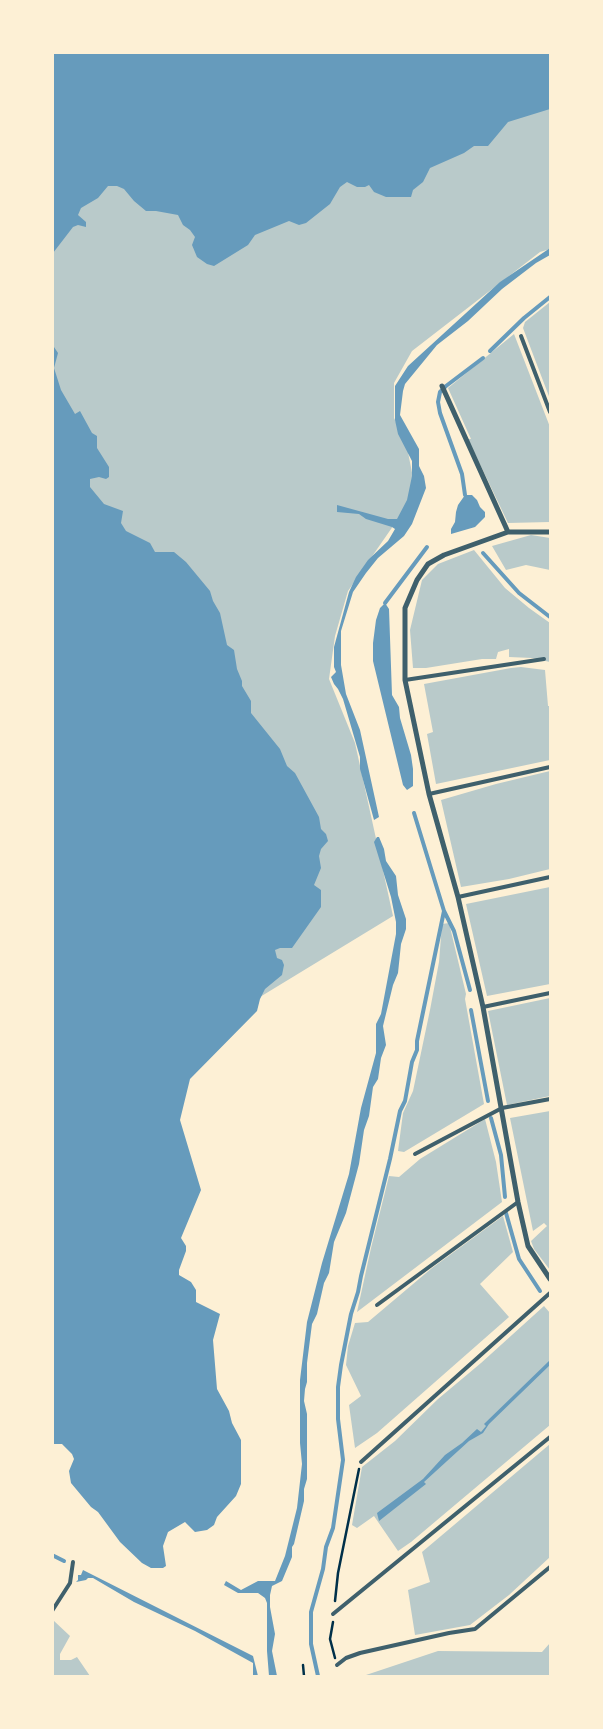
<!DOCTYPE html>
<style>
body{margin:0}
#map{position:relative;width:603px;height:1729px;overflow:hidden;background:#fdf0d5;font-family:Montserrat,sans-serif}
canvas{display:block}
.frame{position:absolute;inset:0;border:54px solid #fdf0d5;pointer-events:none}
</style>
<div id="map">
<canvas width="603" height="1729"></canvas>
<div class="frame"></div>
</div>
<script>
const context = document.querySelector('canvas').getContext('2d');
context.lineJoin = 'round';
function fill(path, color) { context.fillStyle = color; context.fill(path, 'evenodd'); }
const shape = rows => new Path2D(rows.map(r => 'M' + r).join(''));
function strokePath(path, color, width, dash) { context.strokeStyle = color; context.lineWidth = width; context.lineCap = dash ? 'butt' : 'round'; context.setLineDash(dash || []); context.stroke(path); }
fill(shape([
 [53,53,550,53,550,249,540,252,412,351,394,383,394,418,406,442,416,493,348,591,335,636,329,679,355,743,393,916,53,1123],
 [550,302,550,399,523,328,525,322],
 [514,334,550,427,550,522,508,523,468,439,471,439,448,388],
 [531,535,550,538,550,570,526,565,506,570,492,546],
 [474,550,505,588,529,608,550,623,550,662,532,658,509,657,509,649,498,652,496,659,482,659,426,668,413,668,410,630,422,580,438,564],
 [521,667,545,670,548,706,550,706,550,760,436,784,427,734,433,732,424,684,511,668],
 [550,771,550,869,509,879,461,887,441,800,496,784],
 [550,887,550,984,487,996,466,904],
 [449,923,466,994,465,999,484,1104,404,1152,398,1151,403,1113,413,1091,430,1010,439,962,442,924],
 [550,998,550,1096,507,1105,488,1011],
 [550,1111,550,1270,534,1249,531,1241,547,1226,544,1223,533,1231,510,1118],
 [485,1119,496,1162,502,1202,357,1312,371,1248,389,1176,399,1177,420,1159],
 [503,1216,513,1252,480,1284,509,1317,377,1433,355,1448,349,1405,361,1396,346,1365,348,1346,355,1323,368,1322,432,1268],
 [544,1306,550,1313,550,1425,411,1542,398,1551,374,1516,357,1528,352,1525,362,1467,395,1441,438,1399,481,1363],
 [550,1444,550,1557,509,1595,470,1625,415,1635,408,1590,430,1582,422,1552],
 [53,1620,70,1636,60,1654,60,1660,71,1660,77,1657,90,1676,53,1676],
 [550,1643,550,1676,363,1676,438,1651,542,1652]
]), '#b9caca');
fill(shape([
 [53,52,550,53,550,109,508,122,488,146,474,146,464,153,430,168,423,182,413,190,411,197,386,197,374,192,369,185,365,187,357,187,347,182,340,187,330,204,306,223,299,225,289,221,255,235,248,245,214,266,207,264,197,257,192,245,195,237,190,230,183,225,178,215,156,211,146,211,134,201,124,189,117,186,108,186,98,198,81,208,78,215,86,222,86,227,78,225,73,227,53,253],
 [550,248,550,255,536,263,502,289,468,321,437,345,405,384,403,391,400,415,419,449,419,466,424,476,426,488,412,524,404,536,378,558,366,573,353,592,341,631,341,665,346,694,360,730,379,817,374,820,360,769,360,757,343,699,338,689,334,684,331,677,336,672,334,667,334,647,349,592,356,577,368,560,388,541,395,529,392,527,366,519,359,514,337,512,337,505,388,519,397,519,407,500,412,476,412,461,398,434,395,420,395,386,408,366,500,282],
 [52,344,58,353,54,368,61,390,75,414,80,411,92,433,97,436,97,448,109,467,109,477,106,479,99,477,90,479,90,487,104,504,123,511,121,523,126,531,150,543,155,552,174,552,186,562,210,591,213,601,220,613,227,645,234,650,237,669,242,681,242,686,251,701,251,713,280,749,287,766,295,773,319,817,321,829,326,834,328,841,321,849,319,856,321,868,314,885,321,890,321,907,292,948,280,948,275,950,277,958,282,960,284,965,282,975,265,989,260,999,257,1011,190,1079,180,1120,201,1190,181,1238,186,1246,186,1251,179,1270,179,1275,191,1282,196,1290,196,1302,220,1314,213,1340,217,1389,229,1411,232,1423,241,1440,241,1484,236,1496,217,1517,214,1525,207,1530,195,1532,185,1522,168,1532,163,1546,166,1566,163,1568,151,1568,142,1563,120,1542,98,1512,91,1507,71,1483,69,1471,74,1459,72,1454,62,1444,53,1444],
 [465,495,472,495,477,500,480,507,485,512,485,517,475,527,451,534,451,529,455,522,456,512,458,505],
 [385,603,389,609,392,695,399,707,400,718,411,755,413,769,413,786,407,790,403,785,373,661,373,643,376,620,380,608],
 [377,837,379,837,384,849,386,861,396,876,398,895,406,919,406,929,401,944,398,973,393,985,383,1026,386,1045,381,1058,378,1079,373,1087,369,1116,364,1130,359,1164,346,1213,334,1242,329,1273,324,1283,317,1314,312,1324,307,1363,307,1382,305,1389,304,1401,307,1414,307,1479,304,1489,304,1501,294,1544,292,1547,292,1557,282,1581,272,1586,270,1595,270,1607,275,1634,272,1651,277,1676,269,1676,267,1651,267,1603,265,1598,258,1593,238,1593,224,1585,226,1581,241,1590,258,1581,275,1581,285,1556,297,1508,302,1464,300,1443,300,1380,307,1322,322,1263,349,1174,361,1108,376,1053,376,1024,381,1014,396,934,396,922,391,897,374,842],
 [550,1360,550,1365,489,1424,483,1433,469,1441,424,1482,426,1484,379,1521,377,1513,423,1479,445,1455,462,1443,477,1429,481,1432,486,1426,484,1424],
 [83,1570,253,1656,258,1676,253,1676,253,1663,195,1631,134,1602,93,1578,88,1578,86,1580,76,1582,78,1580,78,1575,81,1575]
]), '#669bbc');
strokePath(shape([
 [490,351,524,318,550,297],
 [465,495,462,474,440,413,438,402,440,392,446,386,483,358],
 [483,553,519,593,550,617],
 [385,603,427,547],
 [444,911,454,931,470,990],
 [471,1010,488,1101],
 [491,1118,501,1155,505,1197],
 [506,1213,519,1259,540,1291],
 [52,1555,64,1561],
 [318,1676,311,1644,311,1612,323,1569,326,1547,333,1528,343,1460,338,1419,338,1387,341,1365,351,1314,358,1292,361,1276,390,1159,400,1111,405,1101,412,1062,417,1050,417,1041,444,911,414,813]
]), '#669bbc', 4);
strokePath(shape([
 [335,1601,338,1573,359,1469],
 [333,1622,330,1639,335,1658],
 [303,1665,304,1676]
]), '#003049', 2.5);
strokePath(shape([
 [521,336,550,412],
 [405,680,544,659],
 [429,794,550,767],
 [458,897,550,877],
 [483,1007,550,993],
 [415,1154,502,1108,550,1099],
 [377,1305,518,1202],
 [361,1462,550,1293],
 [52,1611,70,1583,73,1562],
 [333,1614,550,1437],
 [337,1665,346,1658,360,1653,449,1633,475,1629,550,1567]
]), '#3f606c', 4);
strokePath(shape([
 [442,386,508,532],
 [550,532,508,532,444,555,428,564,417,580,405,608,405,680,429,794,458,897,483,1007,518,1202,528,1246,550,1279]
]), '#3f606c', 5);
</script>
